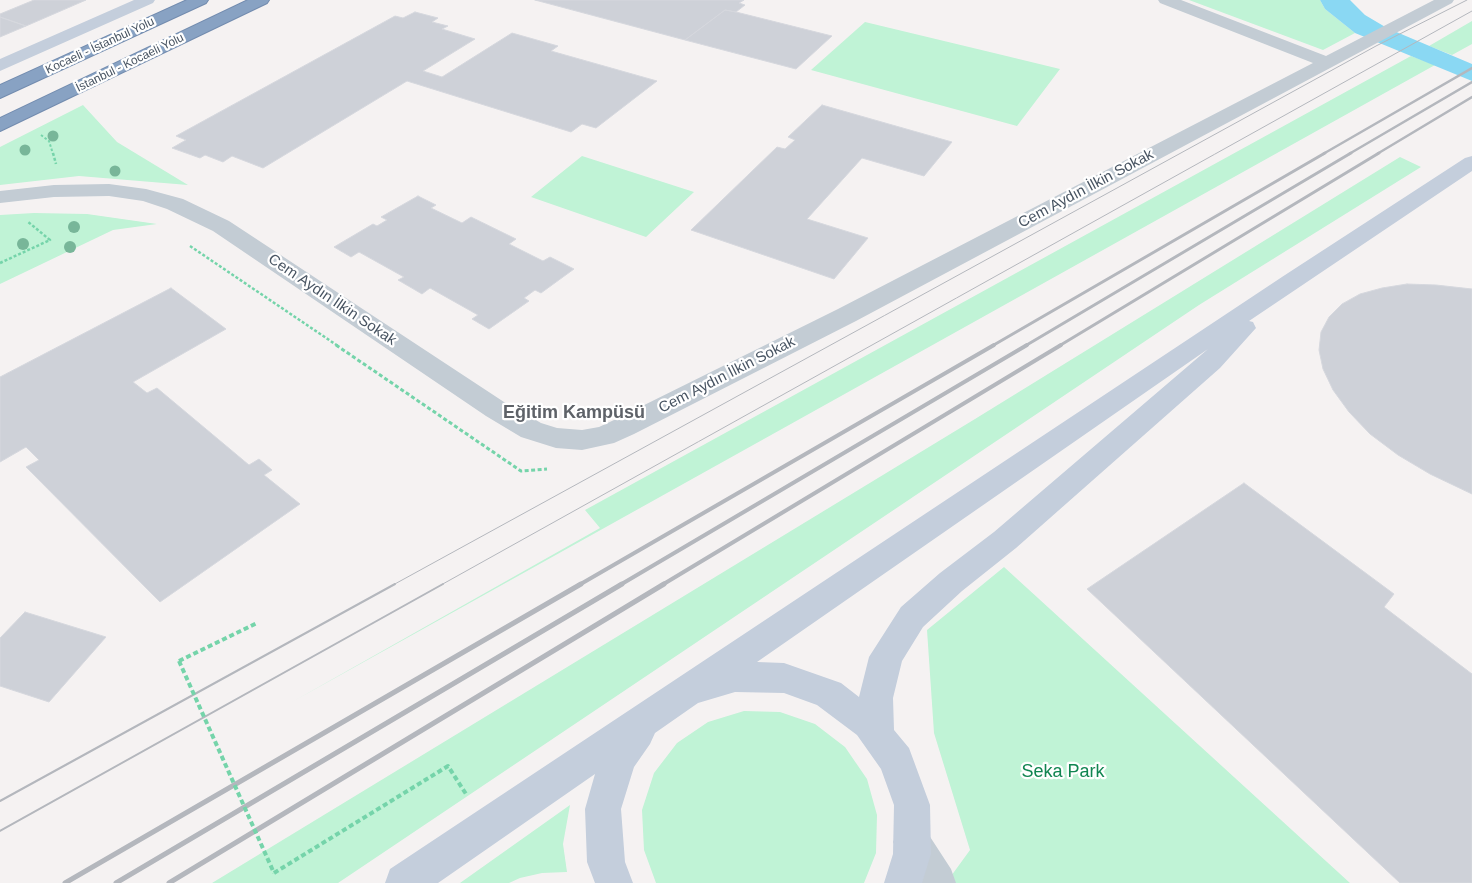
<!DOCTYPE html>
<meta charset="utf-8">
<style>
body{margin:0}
canvas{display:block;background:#f5f2f2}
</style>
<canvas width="1472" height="883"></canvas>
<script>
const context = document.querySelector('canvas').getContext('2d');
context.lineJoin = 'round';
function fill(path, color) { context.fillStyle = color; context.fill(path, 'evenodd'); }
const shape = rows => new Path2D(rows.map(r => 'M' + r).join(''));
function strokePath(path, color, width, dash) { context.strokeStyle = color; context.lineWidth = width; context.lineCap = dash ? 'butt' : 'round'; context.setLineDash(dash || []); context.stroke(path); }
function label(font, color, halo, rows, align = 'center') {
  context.font = font + ' Arial,sans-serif'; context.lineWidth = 4.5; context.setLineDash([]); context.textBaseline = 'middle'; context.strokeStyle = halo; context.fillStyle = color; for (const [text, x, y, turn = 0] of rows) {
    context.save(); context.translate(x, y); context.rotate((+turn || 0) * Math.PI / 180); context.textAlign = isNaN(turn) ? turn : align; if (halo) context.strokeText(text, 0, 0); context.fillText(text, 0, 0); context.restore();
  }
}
fill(shape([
 [1189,0,1320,0,1325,9,1355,33,1323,50],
 [1472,21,1472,44,1452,55,1429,46],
 [865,22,994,53,1060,69,1017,126,811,70],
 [1411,56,1435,65,292,702,600,528,585,510],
 [83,105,117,142,188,185,79,176,0,185,0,147],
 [582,156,694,192,646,237,531,197],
 [1400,157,1421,167,1199,305,338,883,212,883,975,419],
 [34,213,87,214,157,224,113,230,0,284,0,215],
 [1004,567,1350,883,946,883,970,850,934,733,927,630],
 [744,711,780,712,815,724,845,747,867,779,877,815,876,853,864,883,656,883,644,850,642,810,654,773,677,743,708,722],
 [570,805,563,844,567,872,542,873,520,878,509,883,460,883]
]), '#c0f3d6');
fill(shape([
 [1320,0,1350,0,1365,15,1387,28,1472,64,1472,81,1355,33,1325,9]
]), '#8ad8f3');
const building = shape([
 [34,0,86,0,26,26,0,17,0,14,34,0],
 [535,0,744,0,739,3,745,5,736,12,725,10,685,40,535,0],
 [725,10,736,12,832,36,796,69,685,40,725,10],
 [415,12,438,18,432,22,448,26,442,29,475,39,423,71,442,77,512,33,558,46,551,51,657,81,596,128,582,124,571,132,407,81,263,168,232,156,223,162,205,155,200,158,172,148,186,140,176,136,395,16,403,18,415,12],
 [0,17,26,26,0,37,0,17],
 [822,105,952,142,924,176,862,158,807,219,868,238,834,279,691,230,777,147,785,149,795,140,788,137,822,105],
 [418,196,436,205,431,208,462,223,471,217,516,239,509,244,543,261,550,257,574,269,541,293,535,290,524,298,529,301,489,329,472,319,478,315,430,288,422,294,398,280,404,277,359,252,351,257,334,247,373,224,377,226,387,220,381,217,418,196],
 [1407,284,1436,285,1472,289,1472,494,1430,474,1398,455,1370,434,1349,412,1333,390,1323,369,1319,350,1321,332,1329,317,1342,304,1360,294,1382,288,1407,284],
 [171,288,226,329,133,382,147,393,157,388,249,465,259,459,272,470,264,475,300,504,160,602,26,467,39,460,26,447,0,462,0,377,171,288],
 [1244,483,1394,594,1384,607,1472,674,1472,883,1400,883,1087,589,1244,483],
 [25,612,106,637,49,702,0,686,0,638,25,612]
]);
fill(building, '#ced1d8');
strokePath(building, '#d6d8de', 1);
const highway = shape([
 [187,0,208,0,206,3,0,98,0,85,187,0],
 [248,0,269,0,267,3,0,131,0,118,248,0]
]);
strokePath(highway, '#738caf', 2);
strokePath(shape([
 [41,135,49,141,53,154]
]), '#75d4aa', 2, [2.5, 2]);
strokePath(shape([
 [53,153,56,164],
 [190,246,338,346],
 [0,263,50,240,27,221]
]), '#75d4aa', 2.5, [3, 2]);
strokePath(shape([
 [336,345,521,471,547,469]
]), '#75d4aa', 3, [4, 2.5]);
strokePath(shape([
 [179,661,257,623],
 [274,873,448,766,466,794]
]), '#75d4aa', 4, [5, 3]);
fill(shape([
 [1158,0,1181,0,1326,56,1434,0,1454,0,1452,3,856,321,634,434,614,443,582,450,556,448,521,437,486,416,213,231,167,209,143,201,109,196,54,197,0,203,0,191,54,185,109,184,146,189,183,199,229,221,504,402,541,423,557,428,582,430,599,427,614,420,838,309,1313,63,1160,3,1158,0],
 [912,823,925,829,951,869,956,883,915,883,893,842,899,829,912,823]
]), '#c3ccd4');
fill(shape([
 [134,0,155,0,153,3,0,71,0,59,134,0],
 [1472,156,1472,171,1249,321,1253,322,1256,328,1220,368,1016,548,962,591,923,627,902,661,893,698,894,730,909,748,930,805,931,854,922,883,884,883,893,854,894,805,881,769,857,735,817,705,784,693,735,692,698,703,655,733,650,744,634,767,621,809,625,862,633,883,595,883,587,862,585,809,595,774,438,883,385,883,390,869,1285,275,1465,158,1472,156],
 [1208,349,994,532,940,573,901,607,869,657,859,697,841,683,784,663,757,662,1208,349]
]), '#c4cedc');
fill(highway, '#88a2c3');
strokePath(shape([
 [393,585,1376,46,1467,0],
 [441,585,1472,11]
]), '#b4b7bd', 1);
strokePath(shape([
 [0,801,395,584],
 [0,831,443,584]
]), '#b4b7bd', 2);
strokePath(shape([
 [1323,154,1472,68],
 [1349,154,1472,82],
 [1377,154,1472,97]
]), '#b4b7bd', 2.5);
strokePath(shape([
 [992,346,1325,153],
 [1025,346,1351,153],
 [1059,346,1379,153]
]), '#b4b7bd', 3);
strokePath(shape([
 [579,585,994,345],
 [620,585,1027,345],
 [662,585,1061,345]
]), '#b4b7bd', 4);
strokePath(shape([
 [65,883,581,584],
 [116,883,622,584],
 [169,883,664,584]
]), '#b4b7bd', 5);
strokePath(shape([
 [179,661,274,873]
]), '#75d4aa', 4, [5, 3]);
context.fillStyle = '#78b699';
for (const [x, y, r] of [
 [53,136,5.5],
 [25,150,5.5],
 [115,171,5.5],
 [74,227,6],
 [23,244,6],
 [70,247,6]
]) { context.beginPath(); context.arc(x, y, r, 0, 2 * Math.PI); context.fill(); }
label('12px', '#485462', '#fff', [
 ["Kocaeli - İstanbul Yolu",100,46,-25],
 ["İstanbul - Kocaeli Yolu",130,63,-26]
]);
label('15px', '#485462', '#fff', [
 ["Cem Aydın İlkin Sokak",1086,189,-28],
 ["Cem Aydın İlkin Sokak",332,300,34],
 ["Cem Aydın İlkin Sokak",727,375,-27]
]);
label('bold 18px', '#5e6268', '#fff', [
 ["Eğitim Kampüsü",574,413]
]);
label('18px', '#118551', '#fff', [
 ["Seka Park",1063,772]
]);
</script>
